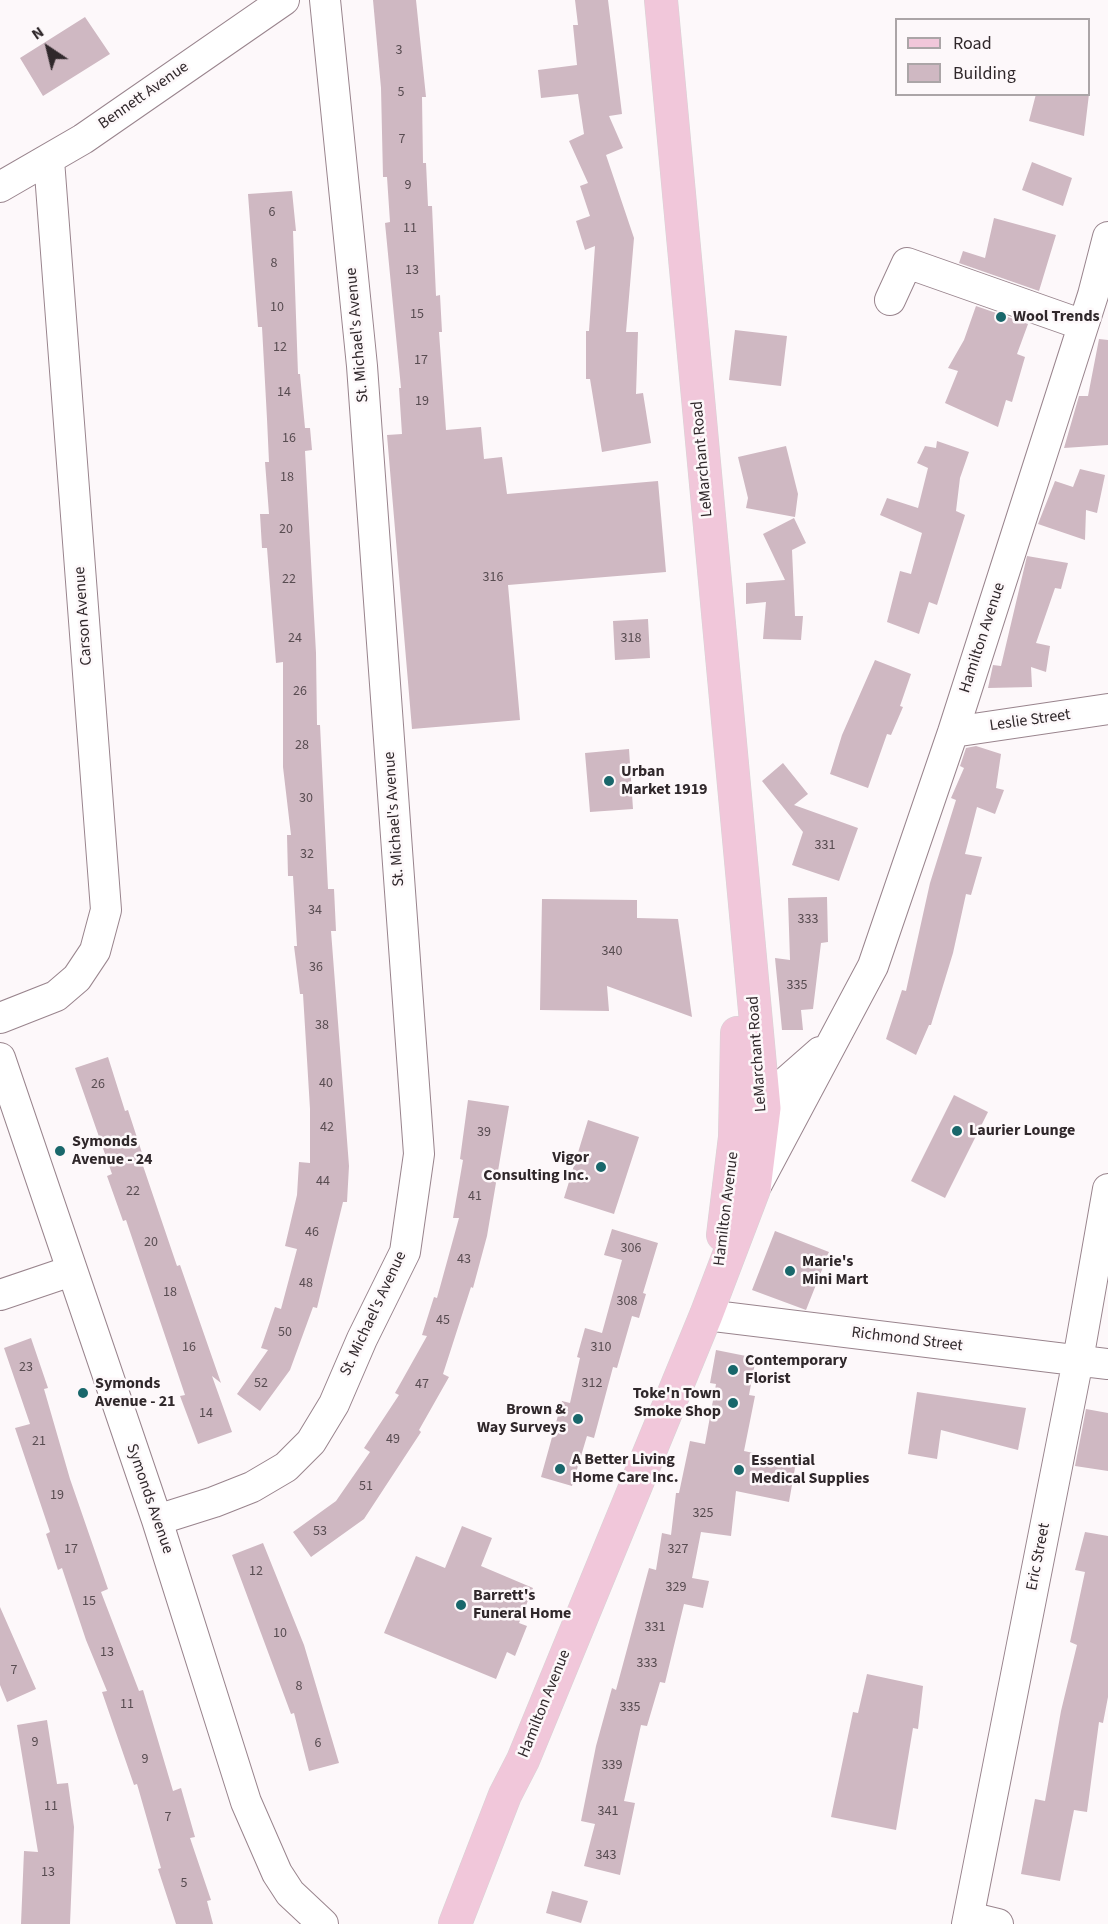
<!DOCTYPE html>
<style>
body{margin:0}
#map{position:relative;width:1108px;height:1924px;overflow:hidden;background:#fdf8fa;font-family:"Source Sans 3",sans-serif}
canvas{display:block}
.legend{position:absolute;left:895px;top:18px;width:195px;height:78px;box-sizing:border-box;background:#fdf8fa;border:2px solid #aba5a7;margin:0;padding:8px 10px;list-style:none;font-size:18px;color:#30282b}
.legend li{display:flex;align-items:center;gap:12px;height:30px}
.legend b{width:30px;border:2px solid #aba5a7}
.north{position:absolute;left:18px;top:18px;width:60px;height:60px;-webkit-text-stroke:4px #fdf8fa;paint-order:stroke;rotate:325deg;font-size:16px;font-weight:700;line-height:24px;text-align:center;color:#30282b}
.north::after{content:'';display:block;margin:auto;width:21px;height:27px;background:#30282b;clip-path:polygon(50% 0,100% 100%,50% 72%,0 100%)}
</style>
<div id="map">
<canvas width="1108" height="1924"></canvas>
<ul class="legend">
<li><b style="height:8px;background:#f1c7da"></b>Road</li>
<li><b style="height:16px;background:#cfb8c2"></b>Building</li>
</ul>
<div class="north">N</div>
</div>
<script>
const context = document.querySelector('canvas').getContext('2d');
context.lineJoin = 'round';
function fill(path, color) { context.fillStyle = color; context.fill(path, 'evenodd'); }
const shape = rows => new Path2D(rows.map(r => 'M' + r).join(''));
function strokePath(path, color, width, dash) { context.strokeStyle = color; context.lineWidth = width; context.lineCap = dash ? 'butt' : 'round'; context.setLineDash(dash || []); context.stroke(path); }
function label(font, color, halo, rows, align = 'center') {
  context.font = font + ' "Source Sans 3",sans-serif'; context.lineWidth = 5; context.setLineDash([]); context.textBaseline = 'middle'; context.strokeStyle = halo; context.fillStyle = color; for (const [text, x, y, turn = 0] of rows) {
    context.save(); context.translate(x, y); context.rotate((+turn || 0) * Math.PI / 180); context.textAlign = isNaN(turn) ? turn : align; if (halo) context.strokeText(text, 0, 0); context.fillText(text, 0, 0); context.restore();
  }
}
fill(shape([
 [373,0,416,0,426,97,422,97,423,163,426,163,428,206,432,206,436,296,440,295,442,332,439,332,446,430,481,427,484,459,502,457,507,494,658,481,666,572,508,585,520,720,412,729,387,435,402,434,399,388,401,388,385,223,390,222,387,177,383,177,381,88],
 [575,0,608,0,622,114,609,116,623,148,606,155,634,238,626,332,638,332,636,394,643,393,651,443,602,452,590,379,586,379,586,331,589,331,595,246,585,250,576,221,590,216,580,186,588,183,569,141,584,134,578,94,541,98,538,70,577,65,573,25,578,25],
 [85,17,110,54,43,96,20,58],
 [1036,94,1089,94,1084,136,1029,121],
 [1032,162,1072,178,1063,206,1022,190],
 [292,191,296,231,293,231,298,374,300,374,305,428,310,428,312,450,305,451,316,653,317,725,320,725,328,889,334,889,336,931,331,931,349,1166,347,1202,343,1202,317,1308,313,1307,290,1370,260,1411,237,1394,268,1350,261,1348,275,1307,281,1309,297,1249,285,1246,297,1195,299,1162,310,1163,310,1109,303,994,300,994,294,946,297,946,293,876,288,876,287,835,291,835,283,767,283,662,276,663,267,548,262,548,260,514,269,514,265,462,269,462,267,419,262,327,258,327,248,194],
 [994,218,1056,235,1039,291,959,263,963,251,985,258],
 [976,306,1028,324,1017,354,1025,357,1012,402,1006,400,998,427,945,403,958,371,948,368,964,340],
 [735,330,787,336,781,386,729,380],
 [1099,339,1108,340,1108,445,1064,448,1079,396,1088,396],
 [937,441,969,452,960,478,956,511,965,515,937,605,929,602,919,634,887,622,900,571,911,574,922,533,880,515,887,498,918,508,928,468,917,463,925,446,936,448],
 [786,446,798,494,795,517,746,508,748,498,738,457],
 [1080,469,1105,475,1097,513,1086,510,1085,540,1038,524,1055,481,1073,487],
 [794,518,806,543,792,550,795,616,803,616,801,640,763,639,766,602,746,604,746,583,785,580,763,534],
 [1027,556,1068,563,1061,589,1055,588,1036,643,1050,646,1046,672,1031,667,1032,687,988,688,993,665,1001,666],
 [648,619,650,658,615,660,613,621],
 [875,660,911,674,900,706,903,707,891,735,887,734,868,788,830,774,842,735],
 [976,746,1001,754,996,788,1004,790,995,814,977,807,965,854,982,857,971,895,966,894,953,953,931,1025,929,1025,916,1055,886,1039,902,990,906,991,930,883,956,800,951,798,964,768,960,766,966,748],
 [629,749,633,809,590,812,585,753],
 [783,763,808,794,794,805,858,828,839,881,792,865,803,832,762,781],
 [827,897,828,942,821,943,813,1009,801,1010,803,1030,782,1030,775,958,790,960,788,898],
 [542,899,637,900,637,918,678,919,692,1017,607,986,609,1011,540,1010],
 [108,1057,125,1111,128,1110,142,1153,139,1154,177,1266,180,1265,221,1383,212,1376,232,1432,198,1444,180,1396,185,1395,126,1220,123,1221,107,1176,112,1174,75,1068],
 [954,1095,988,1112,945,1198,911,1181],
 [468,1100,509,1106,487,1236,473,1288,471,1287,443,1374,449,1377,419,1430,421,1432,364,1519,311,1557,293,1532,336,1501,370,1452,364,1448,399,1395,395,1393,427,1336,422,1335,434,1297,437,1298,459,1218,453,1218,463,1160,460,1159],
 [588,1120,639,1137,614,1214,564,1198],
 [612,1229,658,1243,643,1293,646,1294,639,1318,632,1316,617,1368,613,1367,594,1438,587,1436,572,1486,541,1477,562,1401,570,1403,580,1358,577,1357,585,1328,602,1333,622,1260,604,1255],
 [775,1231,829,1252,806,1310,752,1290],
 [31,1338,48,1388,44,1389,70,1479,108,1589,101,1592,139,1691,143,1690,173,1791,181,1788,195,1837,190,1838,211,1900,207,1901,213,1924,176,1924,158,1869,161,1868,137,1784,134,1785,102,1692,107,1691,86,1640,62,1568,58,1570,46,1534,50,1532,15,1428,30,1424,4,1348],
 [716,1350,756,1358,749,1395,755,1396,744,1451,796,1462,789,1502,736,1491,731,1536,701,1532,692,1578,709,1581,703,1608,684,1604,665,1683,660,1682,647,1726,641,1725,624,1801,635,1803,620,1875,584,1866,595,1824,581,1821,596,1746,612,1688,616,1690,649,1568,656,1570,662,1533,671,1535,676,1493,679,1493,690,1441,705,1444,716,1384,710,1383],
 [917,1392,1026,1408,1018,1450,941,1430,937,1459,908,1454],
 [1086,1409,1108,1413,1108,1471,1075,1466],
 [462,1526,492,1538,481,1566,533,1588,519,1623,527,1626,515,1656,507,1652,496,1679,384,1633,416,1556,445,1568],
 [1085,1532,1108,1536,1108,1697,1103,1723,1099,1722,1087,1812,1074,1810,1060,1881,1021,1874,1035,1799,1045,1801,1061,1711,1077,1645,1070,1642,1085,1572,1075,1570],
 [263,1543,304,1645,339,1763,309,1771,294,1713,291,1714,232,1555],
 [0,1607,36,1689,7,1702,0,1685],
 [867,1674,923,1686,918,1729,913,1728,896,1830,831,1817,853,1712,858,1713],
 [47,1720,57,1784,68,1783,74,1827,70,1924,21,1924,24,1851,38,1852,17,1725],
 [552,1891,588,1901,581,1923,546,1913]
]), '#cfb8c2');
const minor = shape([
 [0,187,83,139,284,0],
 [890,300,907,263,1083,325],
 [953,732,1108,709],
 [0,1018,56,996,77,978,95,951,106,910,49,160],
 [0,1058,157,1520,246,1802,277,1873,290,1893,323,1924],
 [753,1119,779,1088,820,1052],
 [757,1184,873,966,953,732,1093,295,1108,237],
 [0,1295,71,1271],
 [706,1315,1108,1364],
 [157,1520,214,1502,252,1487,286,1467,311,1442,334,1404,362,1339,405,1252,419,1154,362,366,325,0],
 [969,1917,998,1924],
 [967,1924,1078,1360,1108,1189]
]);
const major = shape([
 [723,1235,735,1137,737,1033],
 [455,1924,505,1795,523,1760,706,1315,754,1189,764,1108,661,0]
]);
strokePath(minor, '#99848d', 32);
strokePath(major, '#d6d4d5', 34);
strokePath(minor, '#fff', 30);
strokePath(major, '#f1c7da', 33);
for (const [x, y, r, color] of [
 [1001,317,6,"#19676b"],
 [609,781,6,"#19676b"],
 [957,1131,6,"#19676b"],
 [60,1151,6,"#19676b"],
 [601,1167,6,"#19676b"],
 [790,1271,6,"#19676b"],
 [733,1370,6,"#19676b"],
 [83,1393,6,"#19676b"],
 [733,1403,6,"#19676b"],
 [578,1419,6,"#19676b"],
 [560,1469,6,"#19676b"],
 [739,1470,6,"#19676b"],
 [461,1605,6,"#19676b"]
]) { const dot = new Path2D(); dot.arc(x, y, r, 0, 2 * Math.PI); context.fillStyle = color; context.fill(dot); strokePath(dot, '#fdf8fa', 2); }
label('14px', '#584c51', null, [
 ["3",399,51],
 ["5",401,93],
 ["7",402,140],
 ["9",408,186],
 ["6",272,213],
 ["11",410,229],
 ["8",274,264],
 ["13",412,271],
 ["10",277,308],
 ["15",417,315],
 ["12",280,348],
 ["17",421,361],
 ["14",284,393],
 ["19",422,402],
 ["16",289,439],
 ["18",287,478],
 ["20",286,530],
 ["316",493,578],
 ["22",289,580],
 ["24",295,639],
 ["318",631,639],
 ["26",300,692],
 ["28",302,746],
 ["30",306,799],
 ["331",825,846],
 ["32",307,855],
 ["34",315,911],
 ["333",808,920],
 ["340",612,952],
 ["36",316,968],
 ["335",797,986],
 ["38",322,1026],
 ["40",326,1084],
 ["26",98,1085],
 ["42",327,1128],
 ["39",484,1133],
 ["44",323,1182],
 ["22",133,1192],
 ["41",475,1197],
 ["46",312,1233],
 ["20",151,1243],
 ["306",631,1249],
 ["43",464,1260],
 ["48",306,1284],
 ["18",170,1293],
 ["308",627,1302],
 ["45",443,1321],
 ["50",285,1333],
 ["16",189,1348],
 ["310",601,1348],
 ["23",26,1368],
 ["52",261,1384],
 ["312",592,1384],
 ["47",422,1385],
 ["14",206,1414],
 ["49",393,1440],
 ["21",39,1442],
 ["51",366,1487],
 ["19",57,1496],
 ["325",703,1514],
 ["53",320,1532],
 ["17",71,1550],
 ["327",678,1550],
 ["12",256,1572],
 ["329",676,1588],
 ["15",89,1602],
 ["331",655,1628],
 ["10",280,1634],
 ["13",107,1653],
 ["333",647,1664],
 ["7",14,1671],
 ["8",299,1687],
 ["11",127,1705],
 ["335",630,1708],
 ["9",35,1743],
 ["6",318,1744],
 ["9",145,1760],
 ["339",612,1766],
 ["11",51,1807],
 ["341",608,1812],
 ["7",168,1818],
 ["343",606,1856],
 ["13",48,1873],
 ["5",184,1884]
]);
label('16px', '#30282b', '#fdf8fa', [
 ["Bennett Avenue",144,96,-35],
 ["St. Michael's Avenue",358,335,-95],
 ["LeMarchant Road",703,459,-95],
 ["Carson Avenue",84,616,-94],
 ["Hamilton Avenue",983,638,-72],
 ["Leslie Street",1030,721,-8],
 ["St. Michael's Avenue",395,819,-94],
 ["LeMarchant Road",758,1054,-94],
 ["Hamilton Avenue",727,1209,-83],
 ["St. Michael's Avenue",374,1314,-65],
 ["Richmond Street",907,1340,7],
 ["Symonds Avenue",149,1499,71],
 ["Eric Street",1039,1557,-79],
 ["Hamilton Avenue",545,1704,-68]
]);
label('bold 16px', '#30282b', '#fdf8fa', [
 ["Wool Trends",1013,317],
 ["Urban",621,772],
 ["Market 1919",621,790],
 ["Laurier Lounge",969,1131],
 ["Symonds",72,1142],
 ["Avenue - 24",72,1160],
 ["Vigor",589,1158,"right"],
 ["Consulting Inc.",589,1176,"right"],
 ["Marie's",802,1262],
 ["Mini Mart",802,1280],
 ["Contemporary",745,1361],
 ["Florist",745,1379],
 ["Symonds",95,1384],
 ["Avenue - 21",95,1402],
 ["Toke'n Town",721,1394,"right"],
 ["Smoke Shop",721,1412,"right"],
 ["Brown &",566,1410,"right"],
 ["Way Surveys",566,1428,"right"],
 ["A Better Living",572,1460],
 ["Home Care Inc.",572,1478],
 ["Essential",751,1461],
 ["Medical Supplies",751,1479],
 ["Barrett's",473,1596],
 ["Funeral Home",473,1614]
], 'left');
</script>
